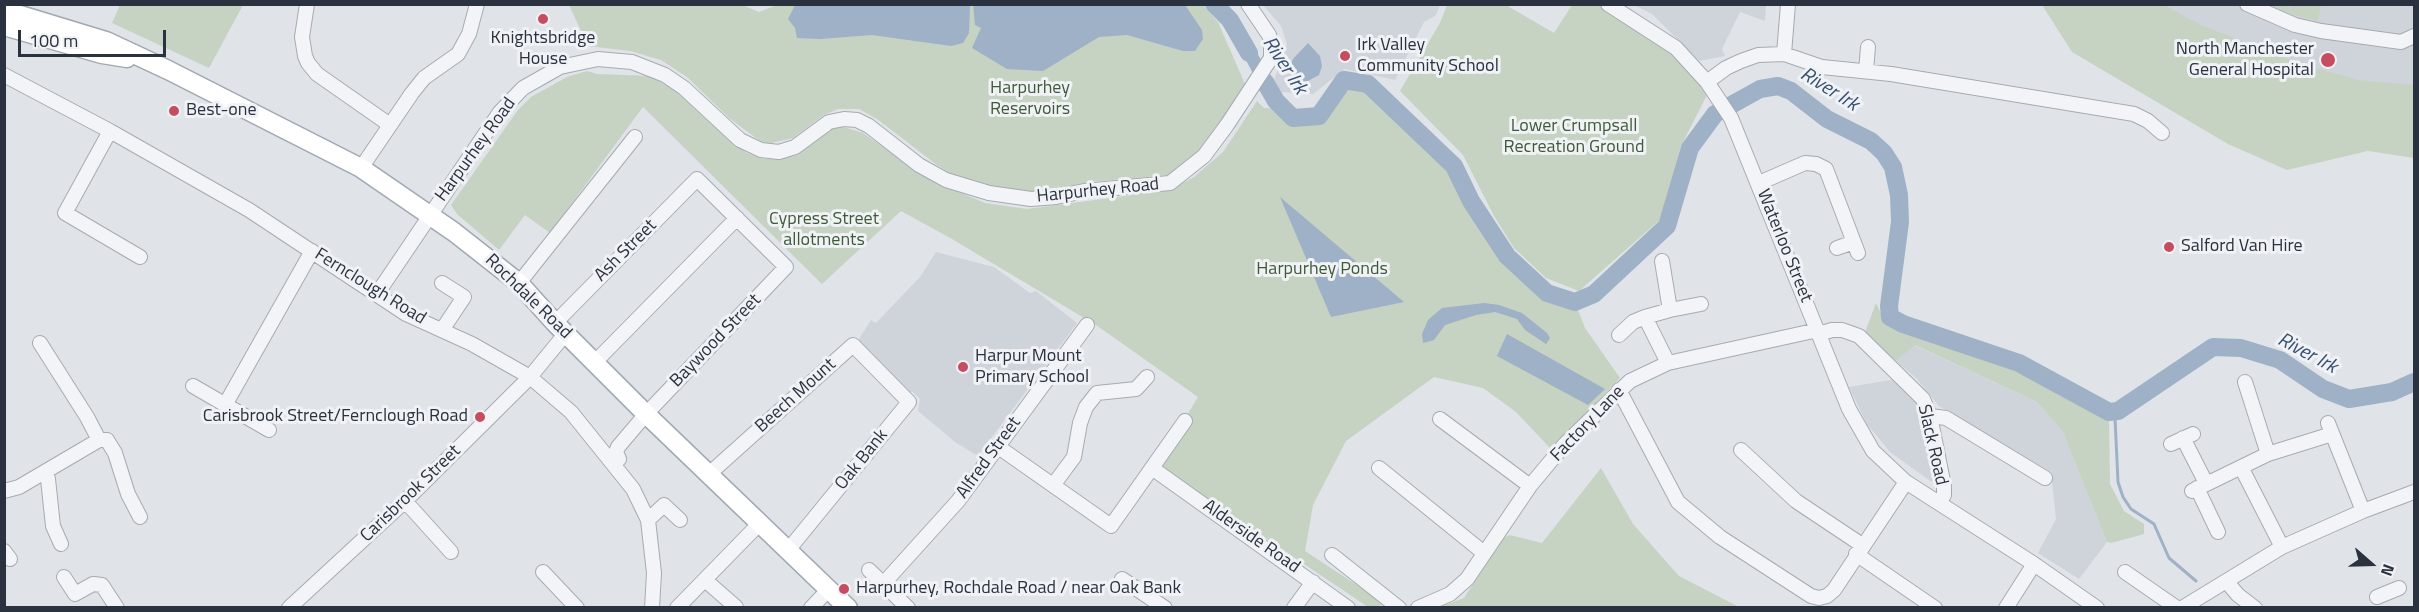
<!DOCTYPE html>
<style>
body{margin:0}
#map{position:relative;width:2419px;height:612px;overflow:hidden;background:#e0e4e8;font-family:"Titillium Web",sans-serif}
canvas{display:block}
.frame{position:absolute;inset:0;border:6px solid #2a323f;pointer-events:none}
.north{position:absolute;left:2341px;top:534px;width:60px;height:60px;-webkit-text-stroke:4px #f0f2f6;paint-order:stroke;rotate:110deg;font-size:16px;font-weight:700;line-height:24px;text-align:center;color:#2a323f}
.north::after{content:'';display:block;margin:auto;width:21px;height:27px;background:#2a323f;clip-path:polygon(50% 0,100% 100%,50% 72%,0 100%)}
.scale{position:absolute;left:18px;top:30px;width:148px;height:27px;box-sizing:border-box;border:3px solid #2a323f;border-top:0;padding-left:8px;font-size:18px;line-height:21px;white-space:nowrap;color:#2a323f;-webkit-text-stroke:4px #f0f2f6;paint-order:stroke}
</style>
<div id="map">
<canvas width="2419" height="612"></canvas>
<div class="frame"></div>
<div class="north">N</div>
<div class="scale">100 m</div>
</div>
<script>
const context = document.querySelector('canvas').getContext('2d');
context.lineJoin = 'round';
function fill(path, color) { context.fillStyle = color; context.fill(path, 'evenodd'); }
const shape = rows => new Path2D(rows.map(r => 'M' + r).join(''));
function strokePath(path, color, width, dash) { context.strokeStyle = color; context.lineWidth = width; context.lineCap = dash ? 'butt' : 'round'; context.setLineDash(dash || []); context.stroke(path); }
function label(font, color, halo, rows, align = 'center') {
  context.font = font + ' "Titillium Web",sans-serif'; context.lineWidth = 6; context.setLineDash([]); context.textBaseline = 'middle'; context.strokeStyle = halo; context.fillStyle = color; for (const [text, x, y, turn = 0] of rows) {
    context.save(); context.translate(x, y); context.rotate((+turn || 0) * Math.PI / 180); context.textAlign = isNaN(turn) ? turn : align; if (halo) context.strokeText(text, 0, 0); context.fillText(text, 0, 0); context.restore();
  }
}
fill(shape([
 [1263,5,1440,5,1436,15,1424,22,1395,80,1345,69,1313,94,1281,92,1274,80,1287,44,1281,26],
 [1634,5,1766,4,1766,5,1765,21,1740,12,1722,49,1725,56,1699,61,1652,14],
 [2140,5,2414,5,2414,101,2296,82],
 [936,252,994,267,1030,293,1036,291,1077,323,978,456,955,442,918,411,920,399,913,392,908,392,857,342,871,320,876,323,920,277],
 [1914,345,2037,402,2062,430,2107,542,2079,579,2038,553,2056,519,2051,472,1939,406,1916,378,1896,361],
 [1896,379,1918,401,1936,485,1890,452,1867,424,1849,387]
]), '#cfd3da');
fill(shape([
 [740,4,759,12,780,4,1203,5,1218,22,1248,91,1203,148,1170,175,1088,182,1035,195,1000,190,953,175,937,165,877,119,859,109,838,109,824,115,793,138,767,144,756,138,729,118,687,77,661,60,630,51,588,46,569,5],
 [1599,4,1664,43,1708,93,1681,146,1663,217,1579,291,1546,278,1514,248,1494,216,1463,155,1400,91,1440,23,1447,5,1506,5,1554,33,1572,5],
 [120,5,120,4,243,5,209,68,112,23],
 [2042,5,2164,5,2201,25,2300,64,2359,80,2414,85,2414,158,2368,151,2287,170,2228,144,2072,52],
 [2270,5,2286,5,2290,8,2294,5,2321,5,2318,21,2294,15],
 [587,71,597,74,650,76,675,90,734,144,747,153,764,159,780,159,798,155,820,135,837,125,863,133,926,177,947,187,985,203,1027,209,1140,194,1175,187,1194,177,1223,152,1257,101,1264,108,1309,110,1342,89,1364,91,1450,168,1469,206,1503,261,1544,298,1578,310,1585,328,1620,378,1551,449,1516,412,1483,388,1434,377,1346,441,1313,505,1305,551,1384,603,1377,607,1368,607,1157,465,1198,397,1096,325,952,239,901,211,822,284,643,107,550,233,525,215,499,250,457,214,451,205,518,110,531,97,567,77],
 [1876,303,1885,322,1915,337,2009,368,2103,415,2109,421,2110,484,2124,511,2144,524,2144,534,2111,543,2107,542,2062,430,2037,402,1915,345,1896,361,1864,335],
 [1601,468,1633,524,1679,576,1739,607,1440,607,1464,598,1503,538,1510,535,1542,543]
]), '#c6d2c2');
fill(shape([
 [973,4,1185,5,1202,30,1203,39,1195,51,1183,51,1127,35,1099,37,1043,71,1007,69,972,48,981,28,975,25],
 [795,5,970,5,969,33,963,43,951,46,872,35,820,39,797,38,795,28,788,19],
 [1242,28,1284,98,1274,107,1263,93,1234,37],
 [1308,43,1320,56,1322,66,1319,75,1306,82,1299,79,1289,68,1293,59],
 [1280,197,1404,302,1331,317],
 [1484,303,1499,305,1522,313,1547,333,1550,338,1546,344,1525,330,1517,319,1495,312,1476,315,1445,325,1434,340,1423,343,1422,334,1428,320,1442,308],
 [1507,334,1605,389,1588,405,1497,356]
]), '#9eb1c6');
strokePath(shape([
 [2109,412,2115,418,2118,482,2123,497,2131,509,2154,524,2169,558,2196,581]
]), '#9eb1c6', 3);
strokePath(shape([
 [1214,4,1230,20,1249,53],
 [1265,82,1276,101,1293,118,1319,116,1344,80,1368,84,1454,166,1471,201,1507,256,1547,293,1575,302,1594,294,1667,226,1690,148,1715,114,1760,89,1778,86,1791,91,1827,119,1871,141,1884,153,1893,167,1899,195,1900,222,1889,306,1890,317,1903,324,2019,363,2109,412,2118,411,2213,347,2241,348,2280,360,2323,389,2349,399,2392,392,2414,382]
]), '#9eb1c6', 18);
const minor = shape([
 [307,4,302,37,305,56,308,63,317,74,390,125],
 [1608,4,1676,48,1707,82,1731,118,1849,409,1873,451,1906,482,2034,564,2097,608],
 [2247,4,2295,25,2321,31,2401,42,2414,36],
 [1784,54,1788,4],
 [1866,71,1868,47],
 [4,75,110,131,249,210,406,314,472,344,530,377,571,412,633,489,648,520,654,573,652,608],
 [1707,82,1726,68,1741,61,1758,55,1784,54,1822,67,1891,74,2134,114,2148,121,2162,133],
 [110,131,65,213,140,257],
 [361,168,412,93,424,78,458,54,469,34,477,4],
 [1759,183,1805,163,1816,164,1826,169,1858,253],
 [1837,248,1854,242],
 [1662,261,1670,310,1645,317,1668,363],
 [442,283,464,297,442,330],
 [519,283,635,137],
 [377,294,500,112,523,88,560,67,598,59,632,62,665,75,684,88,740,140,761,150,779,152,795,147,829,122,844,119,857,120,869,126,919,165,946,180,989,193,1031,199,1056,197,1084,191,1170,183,1204,156,1227,125,1271,58,1271,41,1269,35,1248,4],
 [1670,310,1701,304],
 [555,323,697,179,786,267,646,414,618,447,616,452,619,459,614,464],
 [1819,334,1832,330,1842,330,1859,336,1923,399,1930,416,1944,486,1944,495,1939,503],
 [1619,335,1633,322,1645,317],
 [40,343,87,417,99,440],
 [595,362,737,218],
 [2245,382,2268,454],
 [193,386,269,430],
 [1619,390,1678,502,1720,537,1811,596,1819,598,1827,596,1834,590,1906,482],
 [225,405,312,251],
 [1930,416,1946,418,2045,478],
 [1440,419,1530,486],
 [2328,423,2363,511],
 [2183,438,2206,483],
 [2171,444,2193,434],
 [997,446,1111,526,1185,421],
 [1741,450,1796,501,1862,545],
 [2241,467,2282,547],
 [1152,468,1348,608],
 [1379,468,1484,553],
 [44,473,48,479,53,526,61,544],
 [709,474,853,345,909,402,789,549],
 [1054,484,1074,457,1080,423,1086,407,1097,393,1136,389,1147,377],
 [2197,488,2218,532],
 [4,491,19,487,99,440,107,440,115,453,128,494,140,517],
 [2192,491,2268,454,2332,434],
 [405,501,451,552],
 [648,520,664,505,680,520],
 [4,551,10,559],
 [1856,554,1935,608],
 [1332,555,1399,608],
 [869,570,908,608],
 [543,572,577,608],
 [2125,572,2177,608],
 [64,577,75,594,93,584,102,585,117,608],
 [1122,579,1165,608],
 [705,580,736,607],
 [2226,581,2238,595,2255,608],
 [883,584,958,501,1087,325],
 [2377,597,2399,588],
 [289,608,405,501,530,377,566,333],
 [677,608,761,522],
 [811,608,829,589],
 [1294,608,1313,582],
 [1418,608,1450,594,1467,579,1530,486,1565,444,1630,381,1668,363,1818,330],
 [2006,608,2034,564],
 [2182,608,2282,547,2363,511,2414,492]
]);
const major = shape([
 [4,10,106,41,168,70,361,168,454,232,519,283,555,323,646,414,848,608],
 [4,26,102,54,127,58]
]);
strokePath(minor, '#a6abb2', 16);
strokePath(major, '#a0a8b3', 21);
strokePath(minor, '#f3f4f7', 14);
strokePath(major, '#fff', 18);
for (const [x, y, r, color] of [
 [543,19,6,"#c64d5f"],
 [1345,56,6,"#c64d5f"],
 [2328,60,8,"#c64d5f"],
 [174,111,6,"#c64d5f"],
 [2169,247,6,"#c64d5f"],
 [963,367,6,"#c64d5f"],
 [480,417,6,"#c64d5f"],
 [844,589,6,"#c64d5f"]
]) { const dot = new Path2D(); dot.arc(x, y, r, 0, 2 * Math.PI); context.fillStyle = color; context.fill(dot); strokePath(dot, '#f0f2f6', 2); }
label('18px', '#2a323f', '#f0f2f6', [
 ["Knightsbridge",543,39,"center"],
 ["House",543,60,"center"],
 ["Irk Valley",1357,46],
 ["Community School",1357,67],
 ["North Manchester",2314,50,"right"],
 ["General Hospital",2314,71,"right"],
 ["Best-one",186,111],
 ["Salford Van Hire",2181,247],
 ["Harpur Mount",975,357],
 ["Primary School",975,378],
 ["Carisbrook Street/Fernclough Road",468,417,"right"],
 ["Harpurhey, Rochdale Road / near Oak Bank",856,589]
], 'left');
label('18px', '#3f5a38', '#f0f2f6', [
 ["Harpurhey",1030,89],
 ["Reservoirs",1030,110],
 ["Lower Crumpsall",1574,127],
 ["Recreation Ground",1574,148],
 ["Cypress Street",824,220],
 ["allotments",824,241],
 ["Harpurhey Ponds",1322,270]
]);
label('18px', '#2a323f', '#f0f2f6', [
 ["Harpurhey Road",476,150,-54],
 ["Harpurhey Road",1098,191,-6],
 ["Waterloo Street",1784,246,68],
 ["Ash Street",626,251,-45],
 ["Fernclough Road",370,287,32],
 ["Rochdale Road",528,297,44],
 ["Baywood Street",716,341,-46],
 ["Beech Mount",796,396,-42],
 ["Factory Lane",1588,424,-46],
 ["Slack Road",1932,445,77],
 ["Alfred Street",989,458,-54],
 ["Oak Bank",862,460,-51],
 ["Carisbrook Street",411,494,-44],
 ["Alderside Road",1251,537,35]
]);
label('italic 20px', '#365070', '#f0f2f6', [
 ["River Irk",1284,66,57],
 ["River Irk",1829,90,32],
 ["River Irk",2307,354,28]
]);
</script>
